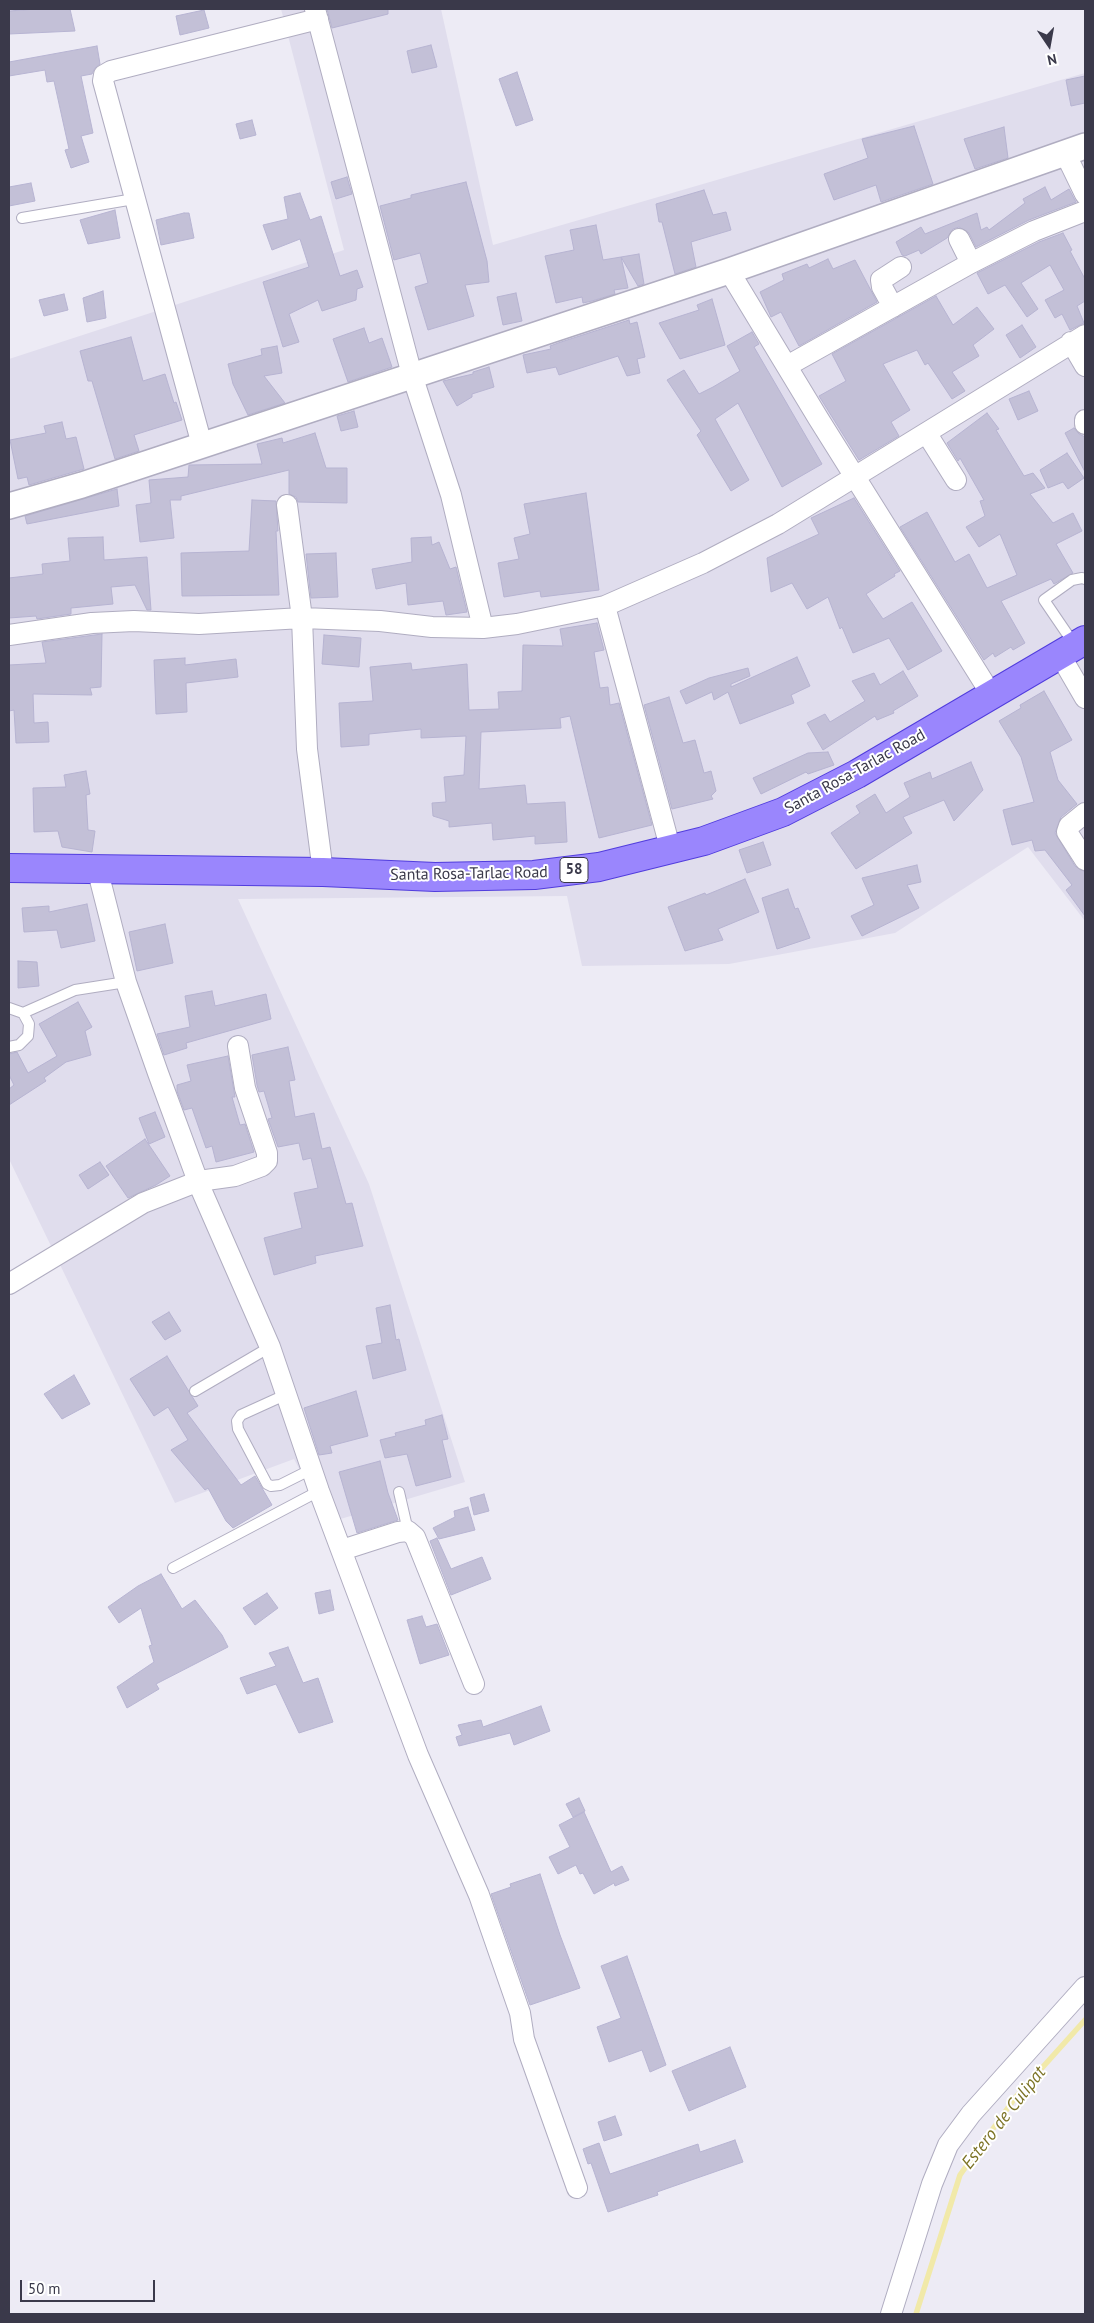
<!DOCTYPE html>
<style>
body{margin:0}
#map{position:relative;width:1094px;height:2323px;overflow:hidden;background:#edebf5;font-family:"PT Sans",sans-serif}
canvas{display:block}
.frame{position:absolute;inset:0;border:10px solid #3a394a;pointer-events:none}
.north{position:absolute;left:1024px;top:20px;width:50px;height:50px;-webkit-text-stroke:4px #fff;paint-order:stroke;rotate:168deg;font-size:14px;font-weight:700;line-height:20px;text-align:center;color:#3a394a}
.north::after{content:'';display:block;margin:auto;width:18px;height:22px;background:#3a394a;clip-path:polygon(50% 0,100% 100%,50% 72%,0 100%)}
.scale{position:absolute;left:20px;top:2280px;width:135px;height:22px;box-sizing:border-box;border:2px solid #3a394a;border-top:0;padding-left:6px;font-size:15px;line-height:18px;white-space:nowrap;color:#3a394a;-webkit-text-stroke:4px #fff;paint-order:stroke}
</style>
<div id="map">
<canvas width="1094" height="2323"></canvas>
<div class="frame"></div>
<div class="north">N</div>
<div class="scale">50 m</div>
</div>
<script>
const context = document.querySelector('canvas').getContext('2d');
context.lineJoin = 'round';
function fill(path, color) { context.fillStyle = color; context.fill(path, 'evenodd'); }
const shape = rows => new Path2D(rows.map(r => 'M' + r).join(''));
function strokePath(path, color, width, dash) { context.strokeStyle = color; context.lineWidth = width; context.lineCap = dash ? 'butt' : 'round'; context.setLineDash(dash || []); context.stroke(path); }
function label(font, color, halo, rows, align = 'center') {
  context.font = font + ' "PT Sans",sans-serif'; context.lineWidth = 4; context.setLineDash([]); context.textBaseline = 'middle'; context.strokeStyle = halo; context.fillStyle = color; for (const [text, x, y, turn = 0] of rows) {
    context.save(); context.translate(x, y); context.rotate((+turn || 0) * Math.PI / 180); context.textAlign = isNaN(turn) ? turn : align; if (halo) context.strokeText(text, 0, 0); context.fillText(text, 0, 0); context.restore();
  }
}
fill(shape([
 [281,9,441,9,493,245,1085,73,1085,921,1028,847,895,933,729,964,582,966,567,896,238,899,369,1184,465,1482,327,1523,294,1459,175,1503,9,1159,9,359,344,250]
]), '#e0dded');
strokePath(shape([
 [916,2314,960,2175,1015,2098,1085,2020]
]), '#f1e9a9', 5.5);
const building = shape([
 [36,9,70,9,75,31,9,34,9,11,36,9],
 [327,9,388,9,388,14,332,28,327,9],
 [204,10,209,28,180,35,176,16,204,10],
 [431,45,437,67,412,73,407,51,431,45],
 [97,46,100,64,95,68,92,74,81,76,93,133,81,136,89,162,71,168,65,150,69,149,54,81,47,82,45,70,9,76,9,62,97,46],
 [517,72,533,120,516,126,499,79,517,72],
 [1085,76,1085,103,1071,106,1066,80,1085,76],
 [252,120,256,135,240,139,236,124,252,120],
 [914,126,933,184,881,202,876,185,834,200,824,174,868,158,862,139,914,126],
 [1004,127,1008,158,975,169,964,139,1004,127],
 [347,177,352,194,336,199,331,182,347,177],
 [466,182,487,261,489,282,465,285,474,316,428,330,415,287,428,283,420,253,394,260,380,206,411,198,411,195,466,182],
 [31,183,35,201,9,206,9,187,31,183],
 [1045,187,1051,200,1069,189,1076,202,1029,220,976,247,969,233,959,227,953,229,947,238,921,254,919,250,905,256,902,255,896,242,921,227,925,234,977,213,981,230,987,227,989,230,1025,203,1023,199,1045,187],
 [704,190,713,215,726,212,731,230,691,242,696,267,675,274,662,222,659,222,656,204,704,190],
 [300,193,310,220,321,216,340,276,357,270,363,287,357,289,356,300,322,311,318,300,289,314,299,342,283,347,263,282,309,267,300,239,272,250,263,225,288,219,284,197,300,193],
 [115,210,120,238,88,244,80,220,115,210],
 [184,213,189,213,194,238,161,245,156,220,184,213],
 [596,225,603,260,621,257,628,288,614,290,615,294,592,301,583,303,582,297,556,303,545,256,574,250,570,230,596,225],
 [1063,233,1072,250,1070,251,1085,279,1085,301,1077,306,1084,323,1070,330,1062,314,1055,318,1045,300,1064,290,1050,265,1021,283,1038,309,1027,317,1005,285,988,294,977,273,1039,242,1063,233],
 [639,254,644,284,638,286,621,257,639,254],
 [828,259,833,269,855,260,877,302,799,346,781,312,771,317,760,292,784,280,782,274,807,264,809,268,828,259],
 [103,291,106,318,87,322,83,298,103,291],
 [516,293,522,321,503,325,497,297,516,293],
 [64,294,68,310,44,316,39,300,64,294],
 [936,296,953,325,977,307,994,329,973,345,979,356,952,372,965,391,952,399,928,363,925,365,917,350,883,364,910,410,891,422,899,436,859,460,819,396,846,381,832,354,936,296],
 [712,299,725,345,680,359,659,323,699,310,697,305,712,299],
 [629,320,630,324,637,322,645,357,637,359,640,373,627,376,618,356,559,375,556,367,527,373,523,355,551,349,550,346,561,342,629,320],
 [1022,325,1036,347,1020,358,1006,335,1022,325],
 [364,328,369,343,382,338,392,367,348,382,333,339,364,328],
 [752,332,759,344,754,347,822,464,782,487,738,403,715,419,749,480,731,491,697,435,701,431,667,380,684,370,699,394,713,387,740,371,727,346,752,332],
 [131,337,143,381,165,374,174,403,176,402,182,420,134,435,139,451,115,459,92,381,88,381,80,351,131,337],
 [277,346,282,373,264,376,285,403,248,415,233,384,228,364,262,355,261,349,277,346],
 [489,367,494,387,472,394,472,397,457,406,443,381,473,374,473,372,489,367],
 [1029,391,1038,411,1018,420,1009,399,1029,391],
 [354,411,358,427,341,431,337,416,354,411],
 [987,413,999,429,996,430,1024,476,1033,473,1045,488,1030,494,1053,523,1073,513,1082,531,1056,544,1073,573,1054,584,1051,579,1001,601,1025,643,1013,650,1011,647,995,657,993,653,984,660,900,527,927,512,955,562,969,554,987,588,1017,575,1000,534,979,547,966,527,985,516,980,501,984,500,960,458,958,461,947,443,987,413],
 [62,422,66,439,76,437,84,469,29,485,27,477,18,479,10,440,46,433,44,426,62,422],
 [1074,428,1079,434,1085,437,1085,472,1065,433,1074,428],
 [315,433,326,468,347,468,347,503,298,502,296,497,289,494,289,470,181,496,181,500,170,500,174,538,140,542,136,505,151,503,149,480,188,477,189,465,262,464,257,444,282,438,283,443,315,433],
 [1067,453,1084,478,1068,489,1063,482,1048,488,1040,470,1067,453],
 [117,489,119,506,27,524,25,516,117,489],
 [586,493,599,590,541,597,540,591,504,597,498,563,519,559,514,538,530,534,524,504,586,493],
 [854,498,900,571,894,574,895,576,866,594,883,619,912,602,942,651,908,670,889,638,853,653,842,627,840,629,828,597,807,609,792,583,771,592,767,558,819,534,811,518,854,498],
 [252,500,276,501,278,531,276,531,279,595,182,596,181,553,249,551,252,500],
 [103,537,104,560,147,557,151,610,147,610,135,585,111,587,113,604,71,608,71,614,37,619,36,616,9,618,9,578,43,574,42,564,70,561,68,538,103,537],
 [431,537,432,545,439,542,450,569,456,567,467,612,446,615,443,601,408,605,406,583,376,589,372,569,412,562,411,538,431,537],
 [336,553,338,597,311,598,306,554,336,553],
 [597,623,604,650,594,652,600,688,608,687,610,705,619,703,652,825,599,838,570,716,560,718,561,728,481,732,479,789,525,785,527,804,565,802,567,842,535,844,535,836,493,840,492,823,449,827,449,821,433,816,432,803,446,802,444,777,464,775,466,736,421,738,421,729,369,734,369,745,341,747,339,703,373,701,370,667,411,663,412,670,467,664,469,710,499,709,498,692,522,691,523,645,563,646,560,629,597,623],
 [102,634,101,687,90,688,92,695,33,694,34,723,48,722,49,742,16,743,14,710,9,711,9,665,46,663,42,642,102,634],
 [324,635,361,638,359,667,322,664,324,635],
 [797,657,810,686,791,695,794,703,740,724,728,692,714,700,712,692,686,704,680,691,709,678,748,668,750,676,731,684,731,687,797,657],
 [185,658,185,665,236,659,238,677,186,683,187,712,156,714,154,660,185,658],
 [903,671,918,696,893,711,894,713,877,720,875,716,823,750,807,723,825,714,830,722,865,701,852,681,874,673,880,685,903,671],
 [1044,691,1072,740,1050,752,1058,780,1077,804,1061,817,1055,833,1075,866,1085,872,1085,916,1066,890,1072,885,1045,850,1035,851,1032,840,1012,845,1003,810,1034,802,1021,757,999,721,1021,708,1020,705,1044,691],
 [669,697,683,743,695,740,704,773,711,771,716,791,711,796,713,799,672,809,644,705,669,697],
 [828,752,834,765,808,774,806,772,761,794,753,778,808,753,828,752],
 [971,762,983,790,954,821,944,800,903,817,912,833,856,869,831,833,860,813,856,806,875,794,886,813,910,797,904,783,930,772,932,779,971,762],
 [86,771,90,794,86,795,88,830,95,831,92,852,62,847,58,831,34,832,33,788,66,787,64,775,86,771],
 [763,842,771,865,747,873,739,850,763,842],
 [917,865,921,882,907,885,919,908,862,936,851,916,874,905,862,878,917,865],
 [745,879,759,912,718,929,723,940,685,951,668,907,705,893,706,895,745,879],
 [788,889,795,909,798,908,810,938,777,949,762,898,788,889],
 [87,904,95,941,61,948,57,930,24,932,22,908,49,906,49,912,87,904],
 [165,924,173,963,137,971,129,932,165,924],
 [18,961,37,962,39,986,18,988,18,961],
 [212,991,215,1006,266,994,271,1019,186,1043,187,1048,164,1055,157,1034,190,1027,185,996,212,991],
 [78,1002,92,1027,85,1031,91,1055,66,1062,44,1078,46,1081,9,1105,9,1089,14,1085,9,1075,9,1054,17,1052,28,1073,57,1056,39,1024,78,1002],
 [288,1047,295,1080,289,1081,295,1117,314,1113,322,1149,330,1147,346,1204,352,1203,363,1246,315,1256,316,1263,274,1275,264,1238,302,1228,294,1193,318,1188,311,1158,303,1160,299,1143,278,1147,268,1119,272,1118,264,1091,259,1092,257,1085,252,1055,288,1047],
 [228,1056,235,1097,232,1097,240,1125,245,1124,254,1152,216,1162,212,1146,206,1148,192,1108,184,1110,177,1091,177,1085,191,1081,187,1065,228,1056],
 [155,1112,165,1137,149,1144,139,1118,155,1112],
 [145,1139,170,1176,156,1185,128,1198,106,1166,145,1139],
 [100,1162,109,1175,88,1189,79,1175,100,1162],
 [390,1305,396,1340,399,1339,406,1370,373,1379,366,1346,382,1343,376,1308,390,1305],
 [169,1312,181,1331,165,1340,152,1322,169,1312],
 [167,1356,198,1406,187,1413,241,1485,255,1476,272,1505,233,1528,226,1521,208,1488,205,1490,171,1450,188,1440,168,1407,154,1416,130,1379,167,1356],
 [74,1375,90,1404,62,1419,44,1394,74,1375],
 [356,1391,368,1436,330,1446,332,1453,319,1455,304,1408,356,1391],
 [442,1415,448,1439,442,1440,451,1477,416,1486,407,1454,385,1458,380,1440,396,1436,395,1433,426,1425,425,1420,442,1415],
 [380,1461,388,1493,398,1520,357,1533,339,1472,380,1461],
 [484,1494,489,1511,474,1515,470,1498,484,1494],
 [468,1507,475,1530,439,1539,433,1528,455,1517,454,1511,468,1507],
 [437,1538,451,1569,482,1557,491,1579,451,1595,430,1541,437,1538],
 [161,1574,182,1609,195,1600,222,1635,228,1647,156,1684,159,1689,127,1708,117,1687,154,1662,149,1646,152,1645,141,1608,119,1623,108,1607,138,1586,161,1574],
 [330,1590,334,1610,319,1614,315,1593,330,1590],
 [267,1593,278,1608,255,1625,243,1608,267,1593],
 [422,1616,426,1627,437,1624,449,1655,420,1664,407,1620,422,1616],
 [288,1647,303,1683,318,1678,333,1722,299,1733,276,1684,247,1694,240,1678,276,1666,269,1653,288,1647],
 [541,1706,550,1731,514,1745,510,1733,459,1746,456,1737,462,1735,458,1725,481,1720,483,1727,541,1706],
 [579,1798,585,1811,573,1817,566,1804,579,1798],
 [584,1812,611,1872,622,1866,629,1880,615,1886,614,1883,594,1894,583,1873,580,1874,576,1865,558,1874,549,1857,570,1847,559,1825,584,1812],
 [540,1874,560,1935,580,1988,530,2005,491,1894,511,1887,510,1884,540,1874],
 [627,1956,666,2065,650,2072,642,2050,609,2062,597,2027,621,2018,601,1966,627,1956],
 [730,2047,746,2087,689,2111,672,2071,730,2047],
 [615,2116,622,2135,604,2141,598,2122,615,2116],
 [735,2140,743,2162,657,2192,658,2195,608,2212,591,2163,588,2164,583,2149,599,2143,610,2174,698,2144,700,2152,735,2140]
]);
fill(building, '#c3c0d7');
strokePath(building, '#b7b4d2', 1);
const service = shape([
 [22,218,134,199],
 [1074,644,1044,600,1072,580,1082,578,1085,579],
 [9,1008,23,1013,29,1024,28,1036,19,1045,9,1047],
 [23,1013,75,990,126,982],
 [195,1391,270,1347],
 [285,1395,241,1415,237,1421,238,1429,267,1484,271,1486,280,1485,312,1469],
 [399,1492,408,1531],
 [173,1568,319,1491]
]);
const minor = shape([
 [315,9,412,375,451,495,483,628],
 [1065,153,1085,194],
 [959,239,971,263],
 [729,271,818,418,991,694],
 [893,307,882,287,881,280,901,267],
 [1071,342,1085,366],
 [787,366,971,263,1034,231,1085,211],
 [1085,420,1085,424],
 [927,434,956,480],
 [202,445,103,81,104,75,111,71,318,19],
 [287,505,302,618,307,749,323,872],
 [605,606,671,851],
 [9,635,92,623,134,621,199,624,302,618,380,621,432,627,483,628,517,624,605,606,703,563,778,524,1085,335],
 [1060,655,1085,698],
 [1085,813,1069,826,1067,832,1085,860],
 [97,868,126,982,158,1073,200,1187,270,1347,319,1491,418,1755,479,1895,520,2013,524,2039,577,2188],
 [9,1284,143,1203,199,1181,235,1176,262,1166,267,1161,267,1153,245,1088,238,1046],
 [342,1550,398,1532,408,1531,415,1537,474,1684],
 [891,2314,932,2184,948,2145,971,2114,1085,1987]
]);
const tertiary = shape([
 [9,506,82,485,729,271,1085,146]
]);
const trunk = shape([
 [9,868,323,872,435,877,534,875,599,867,704,841,783,812,857,774,1085,640]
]);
strokePath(service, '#b0adc1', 12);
strokePath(minor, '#b0adc1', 22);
strokePath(tertiary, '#b0adc1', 28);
strokePath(trunk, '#513ddd', 30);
strokePath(service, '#fff', 10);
strokePath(minor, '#fff', 20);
strokePath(tertiary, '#fff', 25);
strokePath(trunk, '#9a86fd', 28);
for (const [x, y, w] of [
 [574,870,28]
]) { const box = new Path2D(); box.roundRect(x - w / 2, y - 12.5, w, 25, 4); context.fillStyle = '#fff'; context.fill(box); strokePath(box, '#3a394a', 1); }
label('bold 15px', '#3a394a', null, [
 ["58",574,870]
]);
label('16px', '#3a394a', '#fff', [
 ["Santa Rosa-Tarlac Road",855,772,-29],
 ["Santa Rosa-Tarlac Road",469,874,-1]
]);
label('italic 18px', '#7d7426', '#fff', [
 ["Estero de Culipat",1004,2118,-52]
]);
</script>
